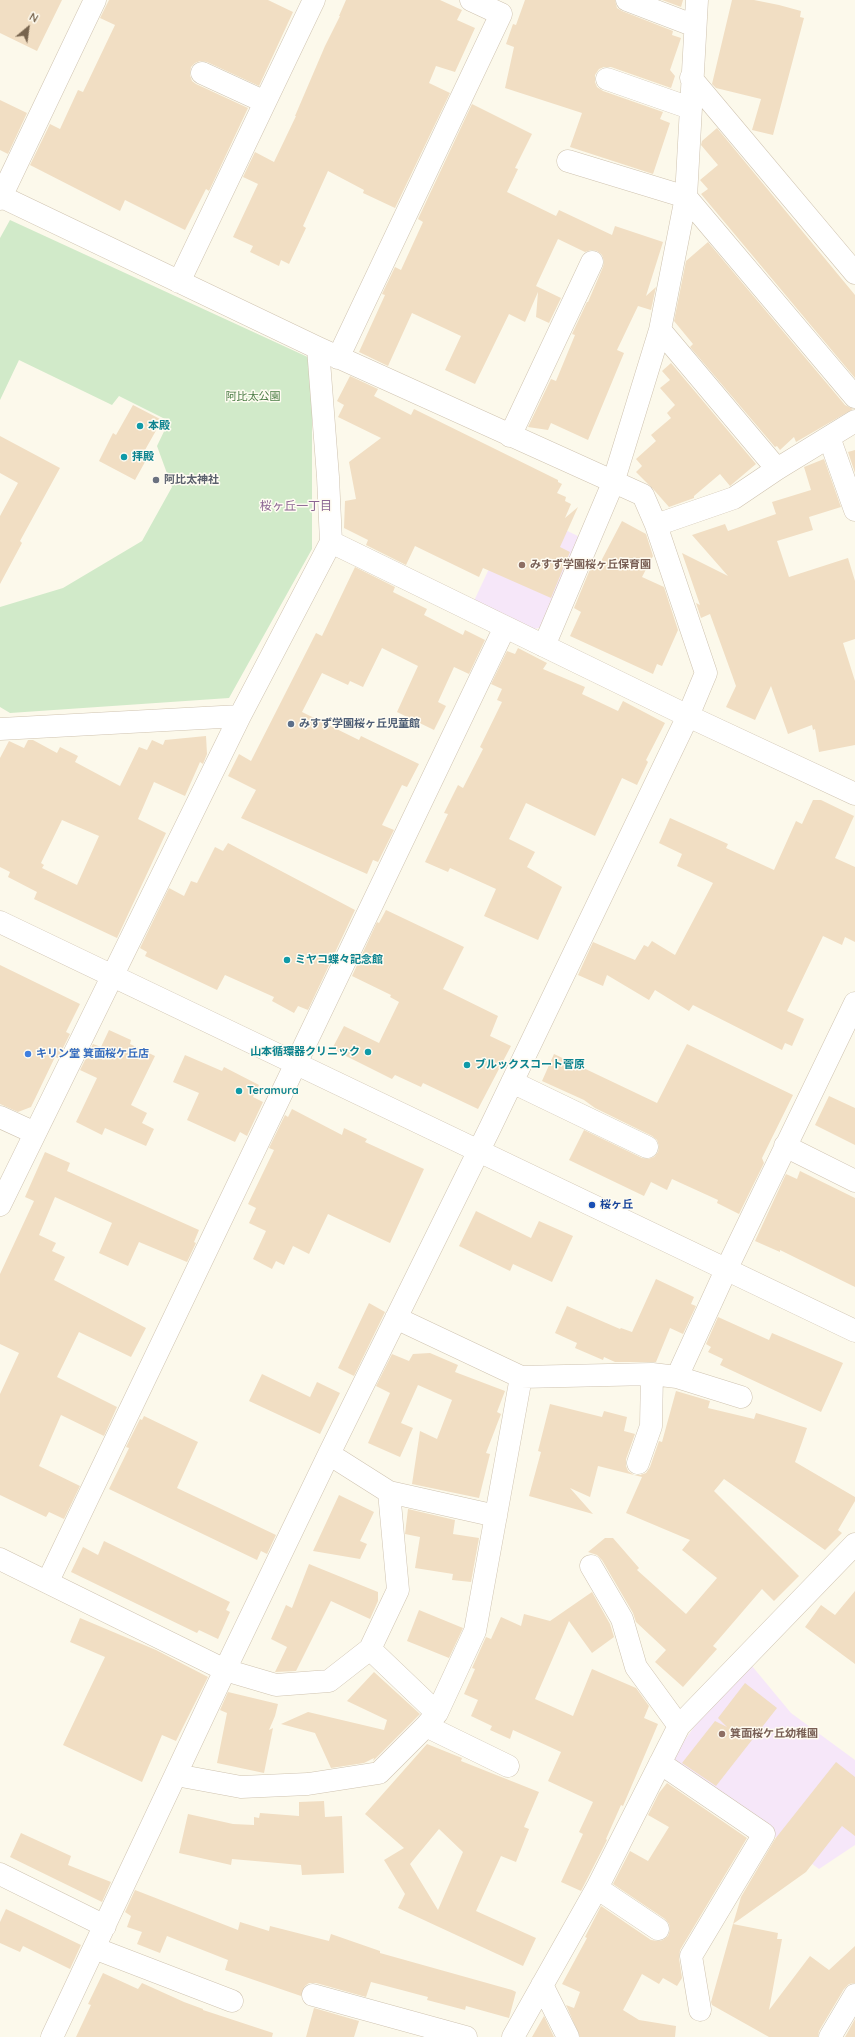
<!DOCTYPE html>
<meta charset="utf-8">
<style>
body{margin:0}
#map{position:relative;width:855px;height:2037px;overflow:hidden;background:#fcf9eb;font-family:Quicksand,sans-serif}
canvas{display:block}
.north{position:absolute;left:8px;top:8px;width:40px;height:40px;-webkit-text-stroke:3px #fffcf2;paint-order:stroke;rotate:29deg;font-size:11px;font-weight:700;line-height:16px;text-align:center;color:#77644e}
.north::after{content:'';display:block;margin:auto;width:14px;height:18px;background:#77644e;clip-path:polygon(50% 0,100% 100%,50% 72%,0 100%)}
</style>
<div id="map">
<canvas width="855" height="2037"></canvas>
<div class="north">N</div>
</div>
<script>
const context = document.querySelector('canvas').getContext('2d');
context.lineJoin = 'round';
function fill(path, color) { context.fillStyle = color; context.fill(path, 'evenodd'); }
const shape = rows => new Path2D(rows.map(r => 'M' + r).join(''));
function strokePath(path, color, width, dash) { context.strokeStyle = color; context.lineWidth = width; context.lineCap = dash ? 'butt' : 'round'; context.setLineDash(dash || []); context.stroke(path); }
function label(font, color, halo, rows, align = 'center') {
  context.font = font + ' Quicksand,"Noto Sans JP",sans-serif'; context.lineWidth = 3; context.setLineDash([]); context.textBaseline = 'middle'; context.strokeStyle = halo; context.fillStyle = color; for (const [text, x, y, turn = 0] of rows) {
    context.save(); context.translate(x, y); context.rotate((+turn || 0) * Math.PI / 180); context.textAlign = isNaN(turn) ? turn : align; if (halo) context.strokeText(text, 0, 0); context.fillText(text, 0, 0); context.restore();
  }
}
fill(shape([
 [518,507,584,539,542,627,531,630,473,603],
 [752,1666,791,1713,855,1760,855,1845,819,1869,719,1796,672,1758,699,1720]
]), '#f6e7f9');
fill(shape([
 [10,220,312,359,312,549,229,698,10,713,0,707,0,607,63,588,142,541,172,487,157,446,169,421,119,396,112,405,19,360,0,400,0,238]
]), '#d1eac9');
fill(shape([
 [0,0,62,0,37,51,0,33],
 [109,0,268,0,293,12,259,86,207,62,200,61,195,63,191,67,190,75,192,81,196,84,248,108,209,191,206,189,185,230,125,200,120,211,30,165,50,124,60,129,78,90,83,92,115,25,100,18],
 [346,0,440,0,462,10,457,20,475,28,455,72,436,66,429,83,450,93,395,208,363,193,364,190,328,171,303,226,306,228,289,264,281,260,279,266,250,252,253,246,233,237,258,184,243,177,255,152,274,162,296,116,295,116,325,46,340,16,339,16],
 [525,0,615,0,617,8,622,11,673,31,672,35,681,38,670,70,675,76,671,88,611,67,604,67,599,69,595,75,595,82,597,87,603,91,663,112,660,119,670,123,653,174,570,147,582,113,505,88,514,47,506,44,513,24,516,25],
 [662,0,683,0,681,7],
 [732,0,754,0,779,5,801,11,800,17,804,18,773,135,752,130,761,99,716,88,712,84],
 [0,100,27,113,8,154,0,150],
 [472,104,532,134,515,168,518,169,507,192,556,216,559,210,612,235,615,226,663,242,646,296,656,287,651,310,638,306,617,350,624,353,588,440,551,423,548,430,528,427,551,379,556,381,575,335,572,334,587,302,588,302,603,267,604,261,602,255,597,251,591,250,585,252,558,239,536,286,561,298,549,323,536,317,538,292,525,322,509,314,475,384,445,370,461,336,412,313,388,366,359,352,385,295,382,294,395,267,401,270,423,222,418,219],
 [717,128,855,295,855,378,701,194,708,189,700,180,718,165,701,145,702,141],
 [708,242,845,405,853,409,796,442,794,437,780,450,777,446,775,447,690,347,693,344,674,321,686,261],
 [671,363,756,464,730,486,720,474,694,496,694,498,669,507,654,490,636,472,642,466,636,459,656,441,651,435,671,418,667,413,675,405,660,388,670,380,662,371],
 [350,376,378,389,374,396,411,415,414,409,558,480,558,482,562,484,557,493,566,497,565,501,571,504,565,518,578,507,560,547,570,552,551,598,483,568,479,577,415,546,406,565,366,545,368,540,344,528,345,501,356,499,349,462,381,438,338,417,344,405,337,401],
 [133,405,162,420,145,450,150,453,135,480,99,461,113,433,116,435],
 [0,436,60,468,20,541,22,543,0,584,0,516,18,483,0,473],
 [855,450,855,473,848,452],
 [824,459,841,507,809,517,813,530,777,541,789,577,848,558,855,581,855,639,843,643,855,681,855,745,819,752,815,729,813,730,812,725,788,734,771,686,755,720,726,707,736,686,710,614,701,618,696,603,700,605,682,553,728,576,692,535,725,524,728,531,776,514,772,502,811,490,804,467],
 [622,521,646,534,653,556,642,577,664,587,678,630,662,666,657,664,653,674,570,636,581,612,574,608,593,562,599,565],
 [355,567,395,587,393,592,427,609,424,615,463,635,465,630,485,640,469,674,454,667,438,702,446,706,434,730,397,712,418,666,382,648,363,687,350,681,348,685,322,673,302,712,359,740,361,736,419,764,407,787,402,785,382,825,394,830,378,862,373,860,367,874,241,818,256,790,228,776,239,754,251,761,316,633,322,636],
 [518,648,547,663,543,669,585,687,582,694,618,711,623,701,665,723,646,760,648,762,637,785,622,778,595,836,526,803,509,839,535,852,527,867,562,887,538,940,484,916,496,889,450,868,448,872,425,862,448,814,444,813,458,785,463,788,483,749,480,747,502,702,497,700,502,689,491,684,507,651,515,654],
 [206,736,207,754,203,764,200,762,185,796,154,782,138,819,166,833,117,938,34,899,37,892,8,877,10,872,0,867,0,758,9,741,24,748,28,740,33,740,57,753,60,747,78,756,75,762,120,786,139,747,147,750,152,740,163,745,165,740],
 [62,820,99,836,77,885,42,868,44,865,41,863],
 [813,800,821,800,854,816,835,858,855,867,855,942,845,937,842,945,823,936,787,1011,804,1019,792,1046,785,1043,782,1050,693,1005,689,1011,655,990,649,1000,607,975,603,986,578,975,593,942,635,960,644,945,648,947,652,941,675,955,713,883,677,866,682,854,659,843,670,818,728,844,726,848,774,870,796,821,802,824],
 [228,843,355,910,308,1010,298,1006,294,1013,272,1001,274,997,225,975,217,990,145,956,147,952,140,948,169,888,184,896,191,881,197,883,215,847,223,851],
 [386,910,464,947,443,989,498,1016,490,1036,511,1046,478,1109,423,1083,421,1087,395,1075,392,1079,332,1049,344,1026,379,1043,399,1002,390,997,391,995,352,976,377,922,379,923],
 [0,965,80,1004,66,1032,70,1034,58,1058,55,1057,31,1107,18,1112,0,1104],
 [109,1030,131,1040,130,1044,155,1056,131,1105,147,1113,142,1123,154,1129,146,1146,105,1128,102,1135,76,1122,97,1078,80,1070,93,1044,101,1047],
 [687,1044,793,1095,762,1158,764,1163,739,1214,717,1203,718,1200,672,1179,667,1190,651,1182,644,1196,569,1160,584,1130,642,1158,648,1159,654,1157,658,1152,659,1146,657,1140,652,1136,595,1108,584,1100,542,1081,554,1054,657,1103],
 [185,1055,222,1071,224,1067,259,1085,253,1097,263,1102,247,1136,240,1132,235,1142,187,1120,199,1093,173,1082],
 [829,1096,855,1108,855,1145,815,1125],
 [292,1109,342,1135,344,1128,367,1139,365,1142,424,1169,390,1243,328,1214,309,1254,293,1246,284,1265,276,1261,272,1269,253,1259,266,1231,249,1223,256,1208,248,1204,274,1150,269,1148,285,1115,288,1117],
 [45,1152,70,1163,67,1171,199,1230,194,1242,196,1243,187,1262,139,1242,128,1266,99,1253,112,1223,55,1197,39,1235,56,1243,52,1251,65,1257,54,1280,146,1328,131,1357,79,1332,57,1377,117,1407,104,1436,61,1415,39,1466,80,1486,64,1519,49,1512,46,1517,0,1495,0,1394,19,1353,0,1344,0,1274,34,1201,25,1197],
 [800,1171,855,1198,855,1287,780,1250,780,1252,755,1241,786,1174,797,1179],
 [476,1211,531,1238,539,1221,573,1236,552,1282,513,1264,510,1271,459,1246],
 [656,1279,694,1297,691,1304,696,1306,683,1334,670,1328,656,1362,615,1362,604,1357,603,1360,575,1348,577,1343,555,1333,567,1306,620,1329,621,1328,632,1332],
 [369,1303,385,1312,354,1376,338,1368],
 [718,1317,769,1340,772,1333,843,1363,821,1412,720,1365,723,1359,708,1352,711,1347,706,1344],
 [430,1353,458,1365,455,1372,505,1391,497,1412,501,1414,486,1453,490,1454,479,1498,412,1484,420,1431,437,1439,452,1400,418,1385,401,1423,413,1428,400,1457,368,1443,390,1393,376,1386,392,1354,409,1361,413,1354],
 [262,1374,310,1397,317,1382,340,1393,320,1434,249,1401],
 [676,1391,710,1401,708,1408,754,1419,756,1413,807,1428,795,1462,855,1497,855,1501,838,1530,842,1533,825,1550,724,1479,714,1491,799,1576,774,1601,762,1589,713,1646,717,1649,683,1687,655,1662,666,1650,636,1622,633,1613,602,1560,597,1555,588,1552,605,1538,613,1538,639,1568,637,1570,686,1614,717,1578,682,1550,690,1540,626,1513,642,1477,598,1466,590,1497,570,1488,593,1514,529,1496,541,1452,538,1451,550,1404,602,1417,604,1411,627,1417,624,1431,635,1434,626,1459,626,1466,628,1471,634,1475,640,1475,646,1473,650,1467,659,1441,662,1442],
 [144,1416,198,1442,177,1488,276,1535,267,1554,261,1551,257,1560,109,1489,129,1448,126,1447,140,1419,142,1420],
 [339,1495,374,1512,360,1541,367,1544,360,1559,313,1551],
 [408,1509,455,1520,453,1534,479,1538,471,1582,452,1580,453,1574,415,1568,420,1537,405,1534],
 [104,1541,230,1602,226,1610,230,1612,218,1639,199,1630,197,1633,71,1572,83,1547,98,1555],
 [309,1564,378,1592,378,1601,370,1619,331,1601,296,1671,275,1672,287,1647,271,1639,286,1605,292,1608],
 [855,1591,855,1664,805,1627,821,1605,835,1615],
 [592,1592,610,1624,614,1637,592,1653,569,1621,535,1699,573,1716,592,1669,636,1688,649,1706,644,1718,658,1724,623,1806,621,1805,606,1839,607,1840,581,1891,561,1882,583,1834,579,1832,593,1802,548,1781,561,1752,513,1730,510,1739,490,1730,492,1726,471,1716,478,1700,464,1694,475,1669,472,1668,486,1637,491,1639,501,1617,521,1626,524,1614,550,1621],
 [419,1610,463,1628,449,1658,407,1641],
 [80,1618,156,1650,208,1677,176,1741,162,1735,142,1782,63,1745,105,1657,70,1642],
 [374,1672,420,1714,373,1761,374,1758,364,1763,331,1768,315,1733,281,1724,308,1712,384,1730,387,1720,347,1701],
 [745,1683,777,1708,716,1786,682,1763,715,1721,727,1727,718,1718],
 [228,1692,278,1704,275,1716,269,1730,273,1728,264,1773,217,1763,227,1713,220,1710],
 [427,1744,462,1758,461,1761,539,1792,524,1827,529,1829,516,1862,501,1856,476,1911,536,1938,523,1966,398,1908,405,1894,384,1860,404,1848,365,1814],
 [439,1829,463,1852,438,1910,410,1864],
 [836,1762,855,1777,855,1836,842,1826,806,1872,733,1924,741,1897,775,1839],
 [667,1783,747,1838,680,1950,679,1958,682,1978,677,1986,663,1978,659,1984,642,1974,623,2010,639,2020,676,2026,675,2037,580,2037,566,2005,574,2008,580,1992,562,1984,587,1938,585,1937,601,1906,651,1940,658,1941,663,1940,668,1936,670,1930,669,1924,665,1919,613,1884,630,1851,648,1861,669,1827,648,1815,659,1793],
 [324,1801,325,1817,342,1816,344,1873,302,1875,301,1865,232,1859,231,1865,179,1853,188,1814,233,1824,254,1825,254,1817,259,1818,260,1813,299,1816,299,1802],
 [21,1833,71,1856,68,1865,111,1882,102,1902,10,1857],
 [135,1890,238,1930,240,1922,269,1931,270,1926,329,1941,331,1934,380,1951,380,1953,512,1990,516,1992,509,2018,466,2006,465,2010,427,2000,428,1997,371,1982,366,1997,316,1983,309,1983,305,1986,301,1996,225,1970,228,1960,167,1936,160,1953,137,1944,142,1932,127,1927,131,1916,125,1912],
 [6,1909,81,1945,70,1969,23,1946,20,1952,0,1943,0,1922],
 [733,1924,778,1933,777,1939,782,1939,769,2010,810,1956,829,1970,855,1946,855,1983,849,1984,844,1989,819,2031,818,2037,769,2037,712,2005,711,2002],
 [103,1973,138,1989,142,1983,184,2002,203,2009,203,2010,273,2033,272,2037,76,2037,91,2005,88,2004],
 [314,2008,359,2021,354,2037,306,2037],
 [544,2016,554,2037,532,2037],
 [855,2019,855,2037,845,2037]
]), '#f1dec3');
const minor = shape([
 [627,0,695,26],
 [202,73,265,102],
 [691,78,855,273],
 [607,79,690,108],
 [568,161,686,197,855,397],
 [0,196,318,348,643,495,656,525,706,673,688,716,490,1128,329,1454,225,1670,52,2037],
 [0,199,95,0],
 [179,282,314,0],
 [660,330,777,469],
 [338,358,501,14,471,0],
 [510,436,592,262],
 [829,437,855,510],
 [656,525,734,498,777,469,855,421],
 [331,542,688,716,855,794],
 [544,646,613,483,660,330,686,197,697,0],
 [0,729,240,716],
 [0,922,855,1331],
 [512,1082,647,1147],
 [0,1117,35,1133],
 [785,1146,855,1181],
 [0,1205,240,716,331,542,328,477,318,348],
 [396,1318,521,1377,652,1374,677,1377,741,1397],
 [677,1377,726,1270,855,1003],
 [329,1454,389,1492,496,1516],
 [638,1463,651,1426,652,1374],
 [0,1559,225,1670,276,1685,329,1681,370,1649,398,1590,389,1492],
 [591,1566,622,1619,636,1667,679,1726],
 [48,1581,505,627],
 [370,1649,437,1713],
 [426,1726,508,1766],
 [660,1763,764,1834,691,1956,700,2010],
 [176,1775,241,1787,308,1784,379,1773,426,1726,437,1713,475,1631,521,1377],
 [0,1874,105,1926],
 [597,1888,658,1929],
 [94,1948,232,2001],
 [542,1985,568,2037],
 [313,1995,466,2037],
 [513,2037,597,1888,679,1726,855,1544],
 [830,2037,855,1995]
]);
strokePath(minor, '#cfc3b0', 23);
strokePath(minor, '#fff', 22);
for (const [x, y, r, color] of [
 [140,426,4,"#0f9aa8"],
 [124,457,4,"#0f9aa8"],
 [156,480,4,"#6b7280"],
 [522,565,4,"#8d6e63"],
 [291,724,4,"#5c6f8a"],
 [287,960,4,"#0f9aa8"],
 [368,1052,4,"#0f9aa8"],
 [28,1054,4,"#3f7fe0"],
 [467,1065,4,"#0f9aa8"],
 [239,1091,4,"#0f9aa8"],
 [592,1205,4,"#1a4fb4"],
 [722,1734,4,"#8d6e63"]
]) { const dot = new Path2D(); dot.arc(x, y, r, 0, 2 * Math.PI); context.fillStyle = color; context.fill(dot); strokePath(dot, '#fffcf2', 1.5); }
label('11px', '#4c7d46', '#fffcf2', [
 ["阿比太公園",253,397]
]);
label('bold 11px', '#0d838f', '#fffcf2', [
 ["本殿",148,426],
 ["拝殿",132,457],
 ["ミヤコ蝶々記念館",295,960],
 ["山本循環器クリニック",360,1052,"right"],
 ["ブルックスコート菅原",475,1065],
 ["Teramura",247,1091]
], 'left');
label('bold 11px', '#5b616d', '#fffcf2', [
 ["阿比太神社",164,480]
], 'left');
label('bold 11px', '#785e54', '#fffcf2', [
 ["みすず学園桜ヶ丘保育園",530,565],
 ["箕面桜ケ丘幼稚園",730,1734]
], 'left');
label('bold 11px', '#4e5e75', '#fffcf2', [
 ["みすず学園桜ヶ丘児童館",299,724]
], 'left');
label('bold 11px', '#366cbe', '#fffcf2', [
 ["キリン堂 箕面桜ケ丘店",36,1054]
], 'left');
label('bold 11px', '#164399', '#fffcf2', [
 ["桜ヶ丘",600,1205]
], 'left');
label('12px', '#8c6693', '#fffcf2', [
 ["桜ヶ丘一丁目",296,506]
]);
</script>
